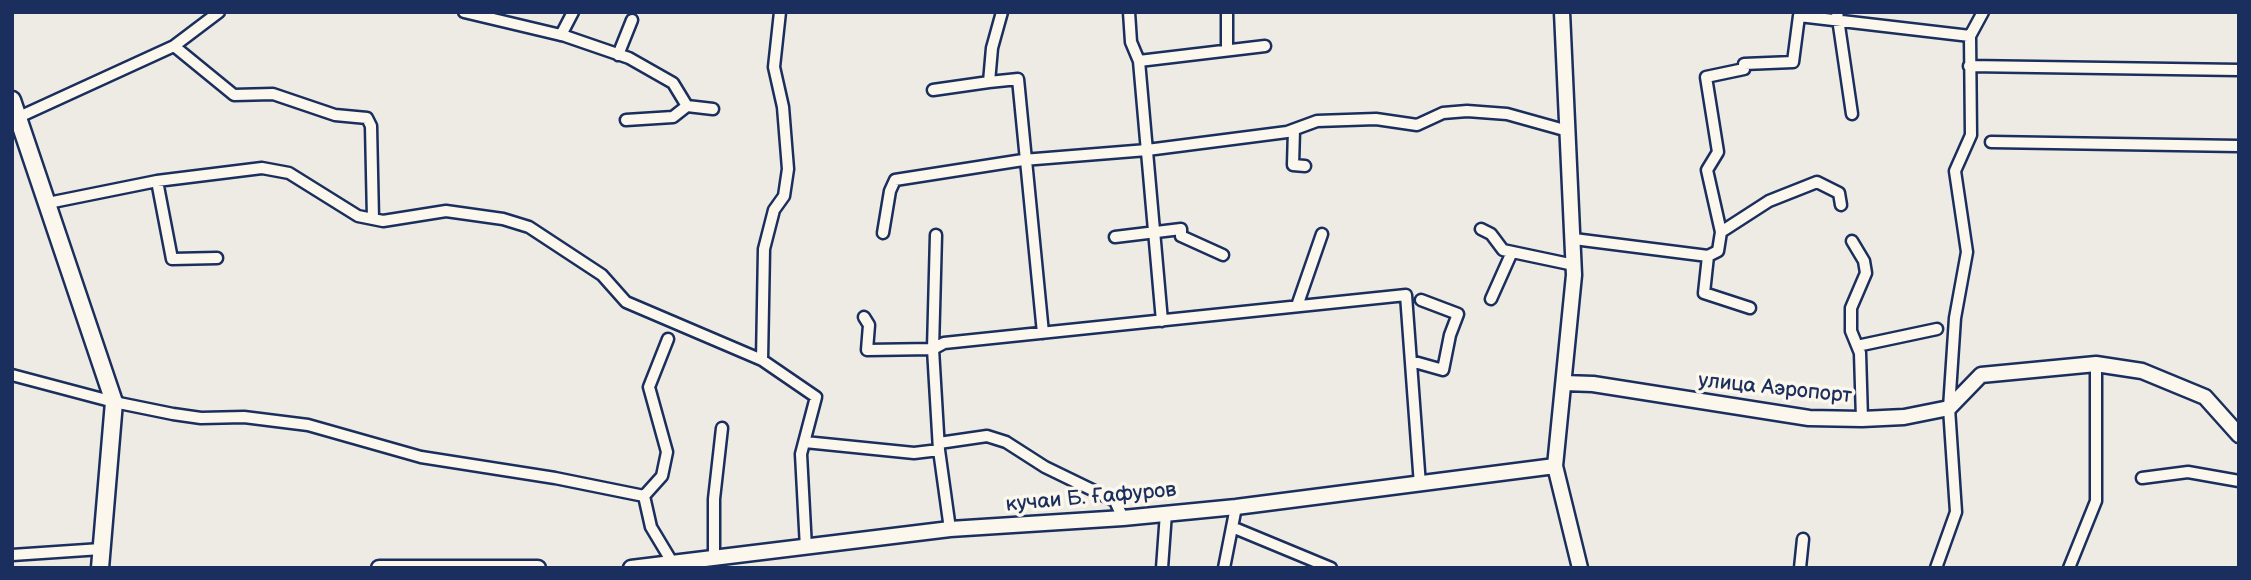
<!DOCTYPE html>
<meta charset="utf-8">
<style>
body{margin:0}
#map{position:relative;width:2251px;height:580px;overflow:hidden;background:#eeebe4;font-family:"Balsamiq Sans",sans-serif}
canvas{display:block}
.frame{position:absolute;inset:0;border:14px solid #1b2f5e;pointer-events:none}
</style>
<div id="map">
<canvas width="2251" height="580"></canvas>
<div class="frame"></div>
</div>
<script>
const context = document.querySelector('canvas').getContext('2d');
context.lineJoin = 'round';
const shape = rows => new Path2D(rows.map(r => 'M' + r).join(''));
function strokePath(path, color, width, dash) { context.strokeStyle = color; context.lineWidth = width; context.lineCap = dash ? 'butt' : 'round'; context.setLineDash(dash || []); context.stroke(path); }
function label(font, color, halo, rows, align = 'center') {
  context.font = font + ' "Balsamiq Sans",sans-serif'; context.lineWidth = 7; context.setLineDash([]); context.textBaseline = 'middle'; context.strokeStyle = halo; context.fillStyle = color; for (const [text, x, y, turn = 0] of rows) {
    context.save(); context.translate(x, y); context.rotate((+turn || 0) * Math.PI / 180); context.textAlign = isNaN(turn) ? turn : align; if (halo) context.strokeText(text, 0, 0); context.fillText(text, 0, 0); context.restore();
  }
}
const street = shape([
 [464,12,565,36,629,58,673,83,687,106,713,109],
 [1002,12,992,48,989,82,1018,79,1043,333],
 [1129,12,1131,42,1139,61,1162,321],
 [1227,12,1227,48],
 [1837,12,1852,114],
 [561,35,573,12],
 [174,46,234,95,273,94,335,115,367,118,371,126,373,219],
 [618,55,632,20],
 [1139,61,1265,46],
 [1969,66,2239,70],
 [933,90,989,82],
 [19,117,174,46,219,12],
 [626,120,673,117,687,106],
 [1294,130,1293,165,1305,166],
 [1991,142,2239,146],
 [157,181,172,259,217,258],
 [48,203,157,181,262,168,289,173,358,216,383,221,446,211,503,219,529,227,602,275,626,302,762,360,816,397,801,454,806,548],
 [1481,229,1491,234,1503,250,1574,265],
 [1721,232,1707,170,1718,152,1706,77,1744,69,1744,64,1793,62,1799,16,1970,36],
 [883,233,890,191,895,180,1023,160,1147,150,1287,132,1317,121,1376,119,1417,125,1443,113,1467,111,1507,114,1568,131],
 [1115,237,1181,229,1181,236,1223,255],
 [1574,239,1708,256,1718,251,1721,232,1769,201,1817,182,1839,193,1841,205],
 [1852,241,1864,261,1866,273,1851,308,1851,331,1860,353,1862,419],
 [1708,256,1704,293,1750,308],
 [1491,299,1512,252],
 [1297,306,1322,234],
 [864,317,869,325,867,350,933,349,936,235],
 [668,339,649,387,667,452,662,476,644,496,651,527,672,562],
 [1857,346,1937,329],
 [762,360,764,249,774,210,784,196,788,169,783,107,774,67,780,12],
 [1411,361,1443,370,1450,335,1458,314,1421,300],
 [12,375,114,402,173,414,201,418,244,417,308,425,421,457,555,478,644,496],
 [805,442,914,453,939,450],
 [939,443,987,436,1006,442,1045,467,1115,501,1123,518],
 [2142,478,2188,472,2239,481],
 [1232,527,1331,568],
 [950,529,939,450,933,349,944,343,1406,295,1420,485],
 [12,555,101,549],
 [714,557,714,499,722,428],
 [1162,568,1166,513],
 [1224,568,1236,507],
 [1800,568,1803,539],
 [1936,568,1956,512,1949,408,1955,318,1967,252,1955,171,1971,135,1970,36,1983,12],
 [2069,568,2096,501,2096,364]
]);
const secondary = shape([
 [1562,12,1574,275,1555,466,1580,568],
 [1564,383,1593,384,1809,418,1862,419,1904,417,1949,408,1981,375,2096,364,2142,371,2205,397,2239,435],
 [379,568,538,568],
 [631,568,950,529,1123,518,1236,507,1555,466]
]);
const primary = shape([
 [12,100,114,402,100,568]
]);
strokePath(street, '#1b2f5e', 15);
strokePath(secondary, '#1b2f5e', 19);
strokePath(primary, '#1b2f5e', 21);
strokePath(street, '#fbf7ec', 10);
strokePath(secondary, '#fbf7ec', 14);
strokePath(primary, '#fbf7ec', 16);
label('21px', '#1b2f5e', '#fbf7ec', [
 ["улица Аэропорт",1775,389,6],
 ["кучаи Б. Ғафуров",1091,498,-5]
]);
</script>
